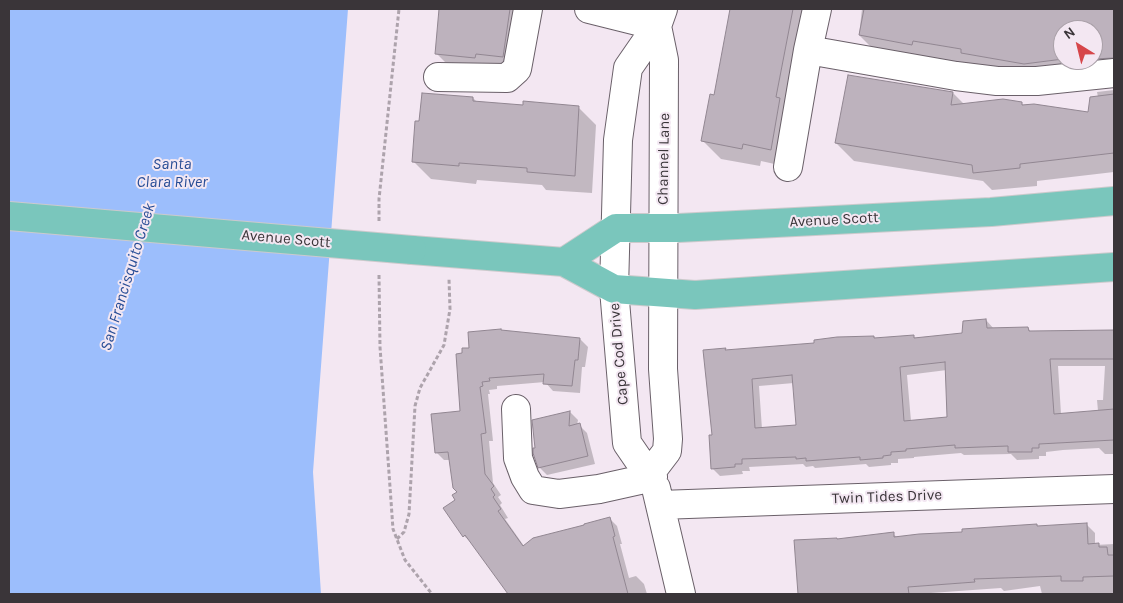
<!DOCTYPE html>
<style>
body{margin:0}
#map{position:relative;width:1123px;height:603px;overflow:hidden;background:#f3e7f2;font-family:Karla,sans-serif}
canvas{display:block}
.frame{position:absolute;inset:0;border:10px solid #3a3539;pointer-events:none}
.north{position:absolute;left:1053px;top:20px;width:50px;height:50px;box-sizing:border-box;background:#f3e7f2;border:1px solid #a9a0a8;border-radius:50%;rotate:324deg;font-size:14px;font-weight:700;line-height:20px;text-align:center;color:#3a3539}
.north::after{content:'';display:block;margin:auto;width:18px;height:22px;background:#d6464a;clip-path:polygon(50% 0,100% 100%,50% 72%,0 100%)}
</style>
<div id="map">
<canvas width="1123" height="603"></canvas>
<div class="frame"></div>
<div class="north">N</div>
</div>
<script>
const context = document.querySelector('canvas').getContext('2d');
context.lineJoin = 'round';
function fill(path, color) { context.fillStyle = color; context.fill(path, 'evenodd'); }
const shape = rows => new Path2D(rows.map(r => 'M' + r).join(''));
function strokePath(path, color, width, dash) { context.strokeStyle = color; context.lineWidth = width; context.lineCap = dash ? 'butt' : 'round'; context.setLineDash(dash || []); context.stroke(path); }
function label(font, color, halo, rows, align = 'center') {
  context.font = font + ' Karla,sans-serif'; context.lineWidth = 4; context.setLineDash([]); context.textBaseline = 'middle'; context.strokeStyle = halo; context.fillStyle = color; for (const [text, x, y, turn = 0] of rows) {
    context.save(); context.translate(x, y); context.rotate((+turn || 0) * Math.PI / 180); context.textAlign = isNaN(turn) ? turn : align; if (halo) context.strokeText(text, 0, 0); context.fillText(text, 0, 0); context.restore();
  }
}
fill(shape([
 [9,9,348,9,313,472,321,594,9,594]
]), '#9cbefc');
fill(shape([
 [441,9,529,9,521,74,454,71,436,53],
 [732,9,818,9,788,167,761,161,760,166,721,159,703,141,715,96],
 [862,9,1114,9,1114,77,980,70,876,52,859,35],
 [1063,30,1093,30,1093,60,1063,60],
 [1114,90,1114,172,1037,181,1037,186,992,190,983,181,854,161,836,143,953,93,965,105,1021,103,1024,106,1089,113,1098,97,1097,92],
 [473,98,477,102,524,106,578,107,596,125,592,193,546,190,542,185,477,180,476,184,431,179,413,161],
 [986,320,994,329,1028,328,1031,332,1114,331,1114,454,1105,454,1099,448,1063,450,1046,452,1046,456,1039,456,1039,459,1017,460,1011,454,964,455,961,453,914,457,914,458,898,459,898,463,891,463,891,465,869,467,866,464,815,468,813,466,806,467,803,464,749,467,750,471,742,471,743,474,720,476,712,468,713,436,725,349,727,351,816,344,874,337,876,339,913,336,916,339,963,334],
 [1058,366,1105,366,1103,400,1097,400,1098,411,1061,414],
 [947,370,948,418,911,421,907,375],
 [794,383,797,427,762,429,759,386],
 [580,339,588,347,585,367,582,367,580,393,553,391,545,382,497,386,497,389,489,390,490,394,488,394,493,441,489,441,493,483,501,495,498,497,502,503,500,505,508,518,505,519,524,546,609,518,617,526,622,544,620,544,629,578,636,576,644,584,647,594,510,594,472,543,464,536,457,501,458,493,451,460,444,460,436,452,462,412,457,355],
 [570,412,578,420,577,425,579,425,587,433,595,464,547,475,539,467],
 [1037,525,1039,527,1087,525,1095,533,1095,545,1114,544,1114,594,1042,594,1040,586,1004,591,1001,588,917,594,799,594,795,541,837,540,893,534,898,538,964,534]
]), '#0003');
const building = shape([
 [439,9,510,9,503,57,476,54,475,58,435,54,439,9],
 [730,9,793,9,776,97,780,98,771,150,743,144,742,149,701,141,710,94,714,95,730,9],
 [864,9,1114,9,1114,58,1093,59,1093,30,1063,30,1063,59,1024,64,961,53,961,49,913,41,912,45,859,35,864,9],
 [848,75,953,92,951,105,1003,99,1022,102,1022,105,1034,104,1088,112,1090,97,1114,94,1114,153,1020,164,1020,168,973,173,972,165,835,143,848,75],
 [422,93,473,97,473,101,523,105,523,101,579,106,575,176,527,172,527,168,459,163,459,166,412,162,415,121,419,121,422,93],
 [986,319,987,328,1028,327,1029,331,1114,330,1114,359,1050,359,1054,414,1114,409,1114,440,1039,444,1039,448,1032,448,1032,452,1008,452,1008,446,955,448,955,445,906,449,906,451,891,452,891,455,883,456,883,458,860,460,860,457,806,461,806,458,796,459,796,457,742,459,742,464,735,464,735,467,711,469,709,435,712,435,703,350,726,348,725,350,814,343,814,340,837,337,874,336,874,338,914,335,914,338,962,333,963,321,986,319],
 [945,362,947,417,904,421,900,367,945,362],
 [792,375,796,425,755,428,752,379,792,375],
 [501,329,501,330,580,338,578,360,575,360,572,386,543,384,544,374,489,378,490,381,482,382,483,386,480,387,486,433,481,434,485,474,494,486,491,489,495,495,493,497,501,509,498,511,523,546,533,538,584,525,584,524,610,517,615,536,613,537,628,594,508,594,465,535,463,537,443,508,455,500,452,495,457,492,453,488,448,452,435,453,431,414,460,411,456,354,462,353,462,348,469,348,468,332,501,329],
 [570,411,569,426,580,423,588,456,538,468,533,453,533,448,535,448,532,420,570,411],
 [1087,523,1088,544,1099,543,1099,547,1107,547,1108,555,1114,555,1114,576,1083,577,1083,581,1061,581,1061,576,974,579,975,582,908,587,909,594,798,594,794,540,837,538,837,539,894,532,894,537,919,534,962,532,962,529,1037,524,1037,526,1087,523]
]);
fill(building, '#bdb2bd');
strokePath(building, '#918691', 1);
const minor = shape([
 [589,9,657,26],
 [657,26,664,60,663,369,668,439,667,451,651,472,640,462,627,443,614,289,618,140,628,68,657,26,663,9],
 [808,50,817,9],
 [438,77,507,78,517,69,528,9],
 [788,167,808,50,956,76,997,81,1037,81,1114,73],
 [516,409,518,458,525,477,533,490,559,494,599,489,653,477],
 [656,488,681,594],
 [660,505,1114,489]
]);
const major = shape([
 [412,250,564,262,614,289,695,295,1114,267],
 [564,262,616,228,678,228,991,212,1114,201]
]);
strokePath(minor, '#6a6069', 30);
strokePath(major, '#cccacc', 30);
strokePath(shape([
 [379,221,379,199,399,9],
 [379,275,380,347,393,529,405,560,432,594],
 [397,539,404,532,409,514,415,406,420,388,444,345,450,309,449,279]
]), '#ada3ac', 3, [4, 2.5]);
strokePath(minor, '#fff', 28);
strokePath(major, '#7ac6bc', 28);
const majorBridge = shape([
 [9,216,412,250]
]);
strokePath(majorBridge, '#cccacc', 30, []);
strokePath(majorBridge, '#7ac6bc', 28);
label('15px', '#3a3539', '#f3e7f2', [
 ["Channel Lane",664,159,-89],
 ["Avenue Scott",834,220,-3],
 ["Avenue Scott",286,239,5],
 ["Cape Cod Drive",619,354,-95],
 ["Twin Tides Drive",887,497,-2]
]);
label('italic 16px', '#284d96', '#f3e7f2', [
 ["Santa",172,164],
 ["Clara River",172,182],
 ["San Francisquito Creek",128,277,-73]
]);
</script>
